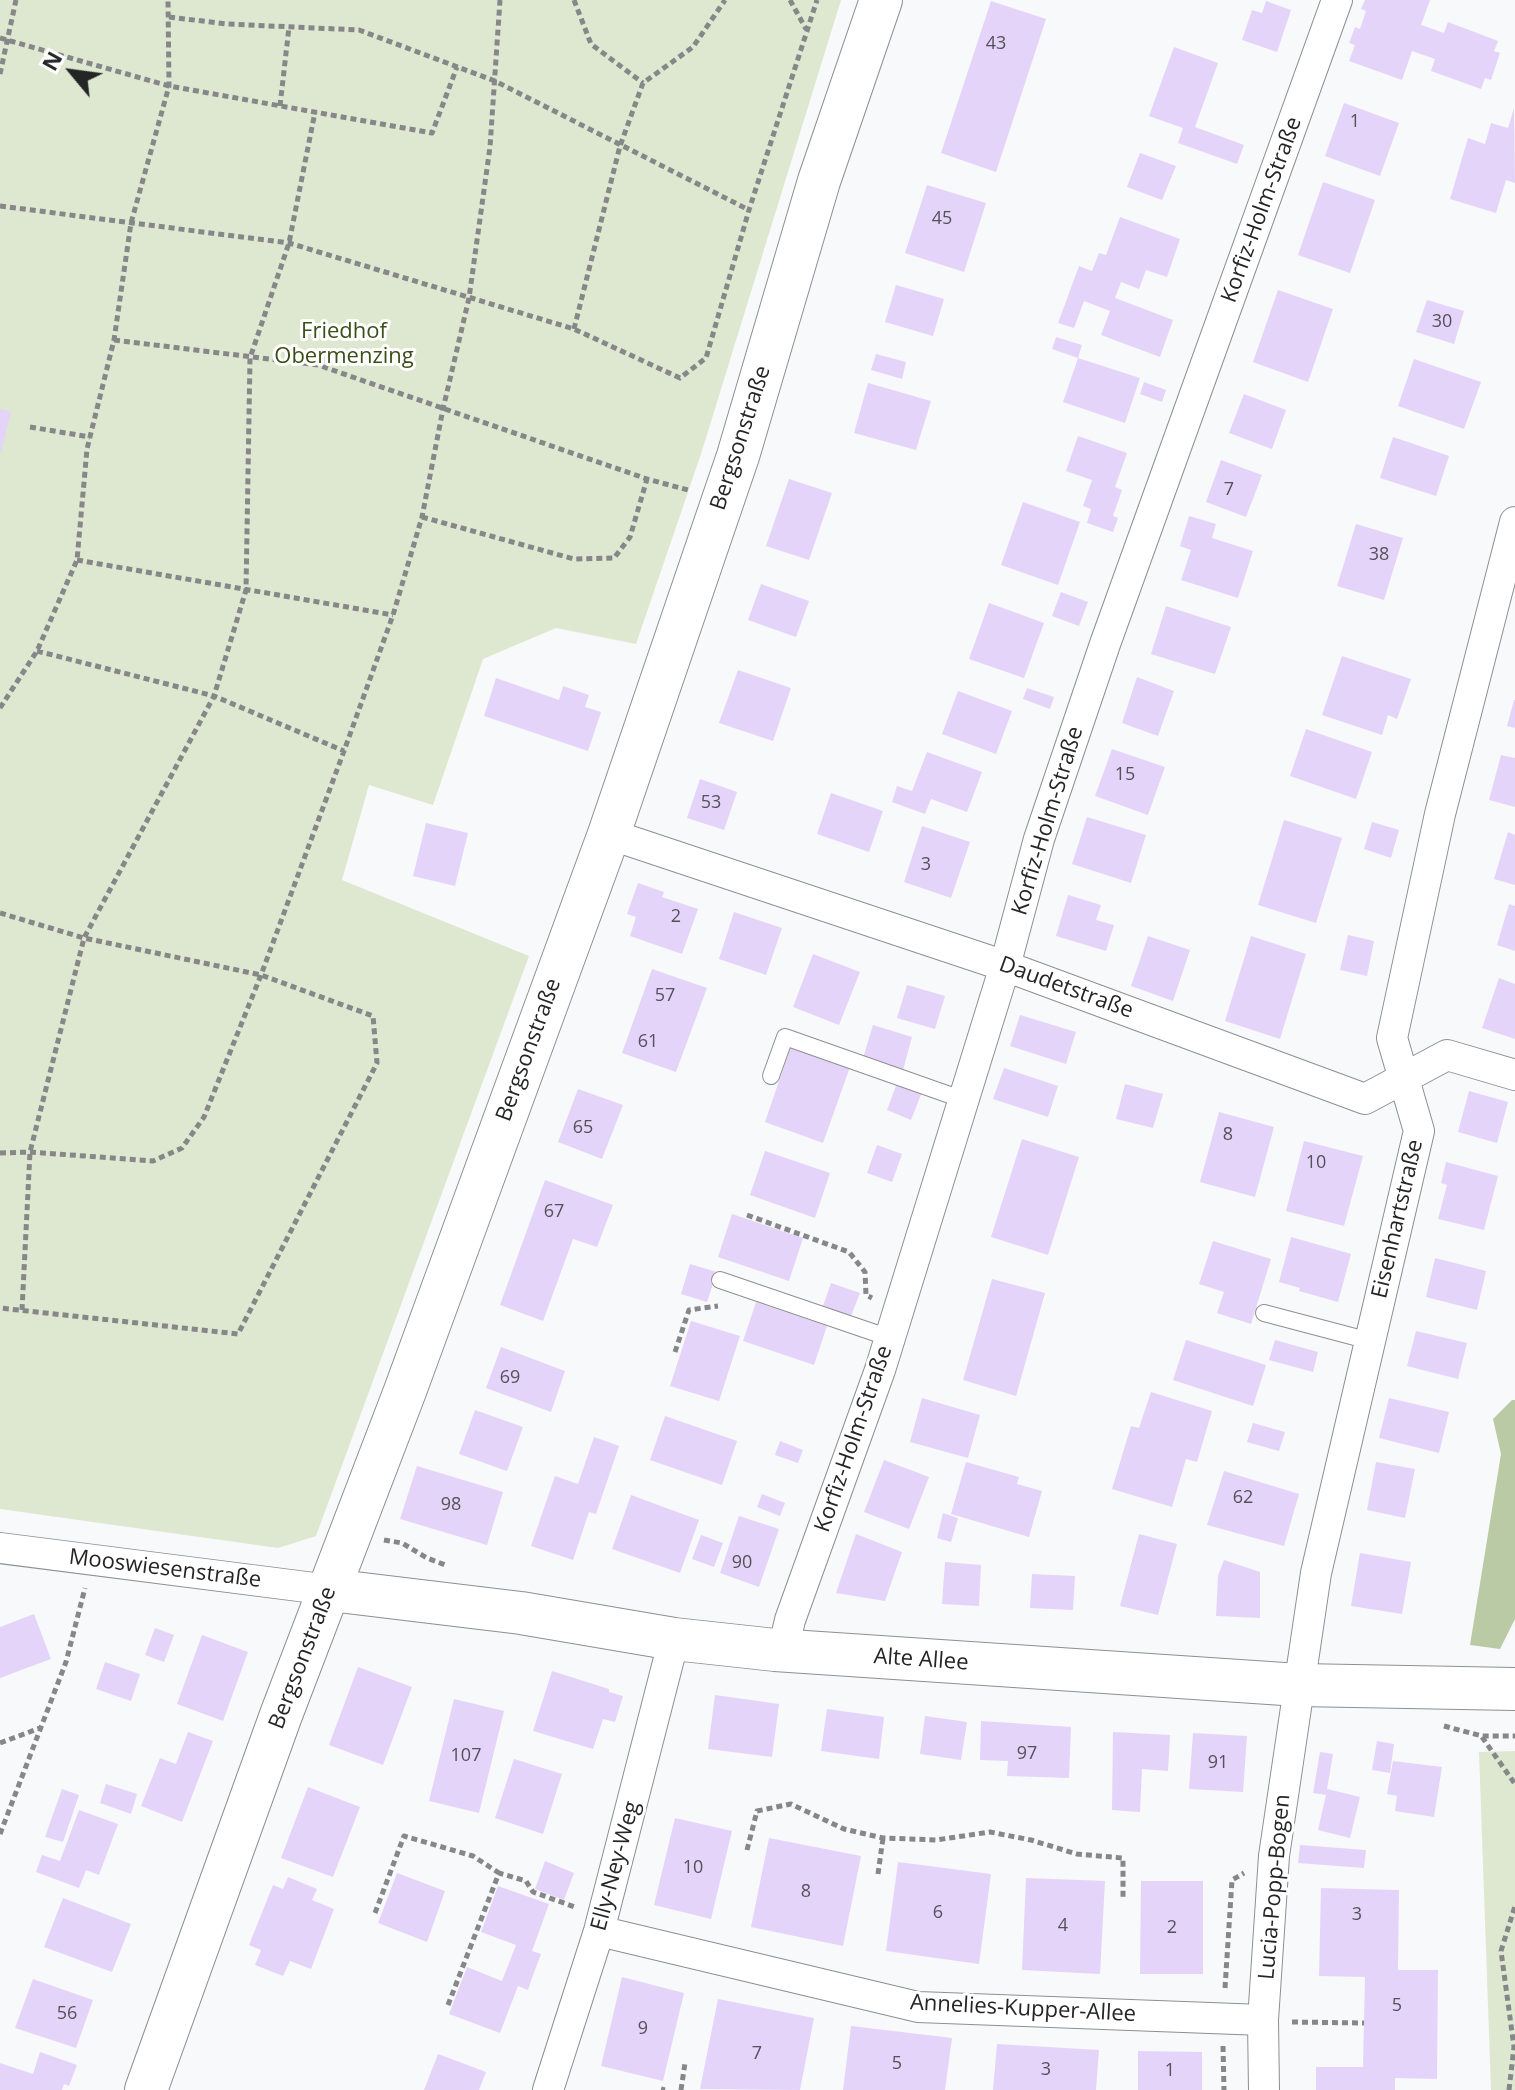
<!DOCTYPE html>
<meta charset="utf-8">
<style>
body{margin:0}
#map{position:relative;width:1515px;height:2090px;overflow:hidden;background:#f8f9fa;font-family:"Open Sans",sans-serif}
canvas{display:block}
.north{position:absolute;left:32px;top:32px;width:80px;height:80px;-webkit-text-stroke:6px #fff;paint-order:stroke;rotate:299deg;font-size:22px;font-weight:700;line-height:32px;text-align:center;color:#242525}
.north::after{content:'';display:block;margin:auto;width:28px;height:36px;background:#242525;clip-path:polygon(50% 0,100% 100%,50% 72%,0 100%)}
</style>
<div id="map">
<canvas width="1515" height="2090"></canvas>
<div class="north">N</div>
</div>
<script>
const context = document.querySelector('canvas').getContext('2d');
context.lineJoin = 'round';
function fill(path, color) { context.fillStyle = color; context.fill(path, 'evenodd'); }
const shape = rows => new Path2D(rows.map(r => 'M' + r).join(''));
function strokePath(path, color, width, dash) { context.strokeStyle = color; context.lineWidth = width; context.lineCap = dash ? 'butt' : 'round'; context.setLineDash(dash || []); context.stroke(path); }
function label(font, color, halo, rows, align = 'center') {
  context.font = font + ' "Open Sans",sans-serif'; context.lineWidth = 6; context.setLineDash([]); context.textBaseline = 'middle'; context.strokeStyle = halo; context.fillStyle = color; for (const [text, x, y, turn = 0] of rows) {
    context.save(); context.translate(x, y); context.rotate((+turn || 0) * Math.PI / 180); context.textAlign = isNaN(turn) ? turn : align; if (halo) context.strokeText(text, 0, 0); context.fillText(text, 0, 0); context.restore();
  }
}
fill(shape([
 [0,0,841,0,701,454,636,644,556,628,483,659,433,805,369,785,342,880,529,956,316,1536,278,1548,0,1509],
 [1515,1751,1515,2090,1491,2090,1479,1752]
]), '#dee8d0');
fill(shape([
 [1512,1400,1515,1400,1515,1619,1500,1649,1470,1645,1501,1454,1493,1419]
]), '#bacaa5');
fill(shape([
 [1365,0,1430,0,1421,25,1444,33,1448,22,1498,41,1494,51,1500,53,1491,80,1485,78,1481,89,1431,71,1435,59,1412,51,1402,80,1349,61,1355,45,1349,43,1355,27,1360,29,1366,11,1361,9],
 [991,1,1046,19,996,172,941,153],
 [1266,1,1291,10,1277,52,1242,40,1252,10,1262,13],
 [1174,47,1218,63,1195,127,1244,145,1237,164,1178,143,1183,128,1149,116],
 [1344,103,1399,123,1380,176,1325,156],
 [1514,108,1515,183,1506,180,1496,213,1450,199,1468,138,1485,144,1491,123,1508,128],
 [1140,153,1176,166,1162,200,1127,187],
 [1323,182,1375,200,1350,273,1298,255],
 [927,185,986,203,964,272,905,253],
 [1120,217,1180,239,1167,277,1146,270,1139,289,1121,282,1115,298,1173,320,1160,357,1101,335,1110,311,1084,301,1074,328,1058,323,1079,266,1092,271,1099,253,1106,255],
 [896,285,944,299,933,336,885,322],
 [1278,290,1333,309,1308,382,1253,362],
 [1427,300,1464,311,1454,344,1416,332],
 [1056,337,1082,345,1078,358,1052,349],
 [876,354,906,362,902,379,871,370],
 [1078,358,1140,378,1125,423,1063,402],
 [1414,359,1481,382,1464,429,1398,406],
 [1144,382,1166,390,1162,402,1140,394],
 [868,383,931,401,916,450,854,433],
 [1244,394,1286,410,1272,449,1229,433],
 [0,409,11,412,1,453,0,452],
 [1078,436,1127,453,1115,487,1122,490,1113,516,1118,518,1113,532,1087,523,1091,509,1083,506,1092,480,1066,471],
 [1393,437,1449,456,1436,496,1380,478],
 [1221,460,1262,475,1246,517,1206,502],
 [789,479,832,493,809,560,766,546],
 [1023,502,1080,522,1058,585,1001,565],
 [1189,516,1216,524,1212,538,1253,551,1238,598,1181,580,1191,550,1180,546],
 [1356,524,1403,538,1384,600,1337,586],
 [761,584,809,601,796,637,748,620],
 [1061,592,1088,602,1079,626,1052,616],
 [989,603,1044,623,1024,678,969,659],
 [1166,606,1231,627,1215,674,1151,654],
 [1342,656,1411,679,1397,719,1388,715,1382,735,1322,715],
 [738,670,791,688,773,741,719,723],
 [1137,677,1174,691,1158,736,1122,723],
 [496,678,559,700,563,686,589,695,585,707,601,712,588,751,484,716],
 [1027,688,1054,697,1050,709,1023,699],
 [958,691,1012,711,996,754,942,734],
 [1514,700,1515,700,1515,728,1507,726],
 [1306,729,1372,752,1356,799,1290,776],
 [1112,749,1165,767,1148,815,1095,796],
 [927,752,982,772,967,812,931,799,925,814,892,802,897,786,912,791],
 [1501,755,1515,758,1515,807,1489,800],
 [700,779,737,792,724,830,687,818],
 [831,793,883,811,869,852,817,834],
 [1087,817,1146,835,1131,883,1072,864],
 [1284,820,1342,838,1316,923,1258,905],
 [1372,822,1399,830,1391,858,1364,849],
 [426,823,468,833,455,886,413,876],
 [922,826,970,842,951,898,904,882],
 [1508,832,1515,835,1515,885,1494,879],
 [638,883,664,892,662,897,698,909,682,954,630,936,636,917,627,914],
 [1068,895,1101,905,1096,920,1114,925,1106,951,1056,936],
 [1509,904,1515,906,1515,951,1497,945],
 [734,912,782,928,766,975,719,959],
 [1348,935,1374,941,1367,976,1340,970],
 [1148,936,1190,950,1173,1001,1131,986],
 [1251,936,1306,954,1280,1039,1225,1021],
 [813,954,860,972,839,1025,793,1007],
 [652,969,707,988,676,1072,622,1053],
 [1499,978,1515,984,1515,1039,1482,1028],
 [907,985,945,996,935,1029,897,1018],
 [1020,1015,1076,1032,1066,1064,1010,1046],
 [873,1025,912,1037,903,1070,863,1058],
 [791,1046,850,1067,823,1143,765,1122],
 [1004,1068,1058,1086,1048,1117,993,1099],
 [897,1083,922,1092,911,1120,887,1110],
 [1125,1084,1163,1094,1153,1128,1116,1119],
 [578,1089,623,1105,602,1159,558,1142],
 [1469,1091,1508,1102,1497,1143,1458,1132],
 [1219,1112,1274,1127,1255,1197,1200,1182],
 [1022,1139,1079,1157,1048,1255,991,1237],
 [1304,1141,1363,1156,1344,1226,1286,1211],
 [877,1145,902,1154,892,1182,867,1173],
 [765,1151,830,1173,815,1218,750,1195],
 [1446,1162,1498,1176,1484,1230,1438,1219,1447,1185,1441,1183],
 [545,1180,613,1205,597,1247,573,1239,543,1321,500,1305],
 [732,1214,803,1238,789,1281,718,1257],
 [1291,1237,1351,1254,1338,1302,1299,1291,1300,1288,1279,1282],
 [1213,1241,1271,1259,1251,1324,1217,1313,1224,1292,1199,1284],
 [1435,1258,1486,1271,1477,1310,1426,1297],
 [690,1264,717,1272,707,1302,681,1294],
 [992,1279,1045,1293,1016,1396,963,1380],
 [831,1283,860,1293,851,1316,823,1306],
 [756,1302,827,1326,814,1365,743,1341],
 [691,1321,740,1336,719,1401,670,1386],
 [1416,1331,1467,1343,1458,1379,1407,1366],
 [1186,1340,1266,1365,1253,1406,1173,1380],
 [1275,1340,1318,1352,1313,1372,1269,1360],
 [501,1347,565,1371,551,1412,486,1388],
 [1151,1392,1212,1411,1197,1462,1186,1459,1172,1507,1112,1489,1131,1426,1139,1428],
 [922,1398,980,1415,968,1458,910,1442],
 [1389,1398,1449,1412,1439,1453,1379,1438],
 [475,1410,523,1427,507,1471,459,1454],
 [665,1416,737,1441,722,1485,650,1460],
 [1253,1423,1285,1432,1279,1451,1247,1442],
 [594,1437,619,1446,596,1514,589,1512,573,1560,531,1546,555,1476,578,1484],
 [780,1441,803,1450,798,1463,775,1455],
 [884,1460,929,1477,909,1529,864,1512],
 [966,1462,1019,1477,1017,1484,1042,1491,1029,1537,951,1514],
 [1376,1462,1415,1469,1405,1518,1367,1510],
 [417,1466,503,1492,487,1545,400,1519],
 [1224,1471,1299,1494,1284,1546,1207,1525],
 [762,1494,785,1503,780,1516,757,1507],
 [631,1495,699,1520,680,1573,612,1549],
 [943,1513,958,1518,951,1542,937,1538],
 [739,1516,779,1529,759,1587,720,1573],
 [856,1534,902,1552,885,1601,836,1593],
 [1139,1534,1177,1544,1158,1615,1120,1606],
 [701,1535,723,1543,714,1567,692,1559],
 [1360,1553,1411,1562,1402,1614,1351,1606],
 [1224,1560,1260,1572,1260,1618,1216,1616,1218,1576],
 [945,1562,981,1565,979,1606,942,1604],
 [1032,1574,1075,1576,1073,1610,1030,1608],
 [34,1614,51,1659,0,1678,0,1627],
 [155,1628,174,1635,164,1662,145,1655],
 [202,1635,248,1652,223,1721,177,1704],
 [105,1662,140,1674,131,1701,96,1689],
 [358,1667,412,1687,383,1765,329,1745],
 [552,1671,609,1689,609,1692,623,1696,615,1722,603,1719,593,1749,533,1731],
 [715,1695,779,1704,772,1757,708,1749],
 [454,1699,504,1711,479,1813,429,1801],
 [827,1709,884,1717,879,1759,821,1751],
 [925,1716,967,1722,961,1760,920,1754],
 [981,1721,1071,1727,1069,1778,1007,1776,1008,1761,980,1760],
 [188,1732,213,1741,182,1822,141,1806,160,1758,176,1764],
 [1113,1732,1170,1735,1168,1771,1142,1769,1140,1812,1112,1810],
 [1193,1733,1247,1736,1243,1792,1189,1789],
 [1377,1741,1394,1744,1390,1773,1372,1770],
 [1320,1752,1333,1754,1327,1789,1360,1797,1350,1838,1318,1830,1326,1795,1313,1793],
 [514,1759,562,1774,543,1834,495,1818],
 [1393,1761,1442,1767,1434,1817,1395,1811,1397,1796,1387,1794],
 [106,1784,137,1794,131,1814,100,1803],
 [308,1787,360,1807,333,1877,281,1858],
 [62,1789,79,1795,63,1842,45,1837],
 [79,1810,118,1824,99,1875,86,1870,79,1888,36,1872,42,1855,60,1861],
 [675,1818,732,1831,711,1919,654,1905],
 [769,1838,861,1856,843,1946,751,1927],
 [1300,1845,1366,1850,1364,1868,1298,1863],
 [545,1861,574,1873,564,1900,535,1889],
 [898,1862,991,1874,979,1964,886,1951],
 [397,1873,445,1891,427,1942,378,1923],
 [288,1877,317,1889,312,1900,334,1909,311,1969,290,1961,283,1976,255,1965,261,1950,249,1945,273,1885,283,1889],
 [1026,1878,1105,1881,1100,1974,1022,1970],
 [1141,1881,1203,1881,1203,1974,1140,1974],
 [498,1886,549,1904,532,1951,541,1954,532,1978,528,1990,518,1986,500,2033,449,2014,467,1967,502,1981,516,1945,481,1932],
 [1321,1888,1399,1890,1398,1970,1438,1970,1437,2079,1395,2078,1395,2090,1316,2090,1316,2067,1363,2067,1365,1977,1319,1976],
 [63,1898,131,1924,112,1972,44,1947],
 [622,1977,684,1993,663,2081,601,2066],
 [33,1979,93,2000,76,2048,15,2028],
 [718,1999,814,2018,800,2090,700,2089],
 [851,2026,952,2038,945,2090,843,2090],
 [997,2044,1099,2050,1096,2090,993,2090],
 [1138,2051,1202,2052,1202,2090,1138,2090],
 [40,2052,77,2065,69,2086,64,2084,62,2090,0,2090,0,2063,33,2074],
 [438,2054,486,2072,479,2090,424,2090]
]), '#e5d4f9');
const lane = shape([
 [771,1076,785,1037,964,1100],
 [720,1280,890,1338],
 [1264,1313,1370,1341]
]);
const street = shape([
 [609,834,1005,966,1365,1099,1447,1055,1515,1075],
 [0,1548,330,1590],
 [783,1651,790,1620,880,1370,1005,966,1039,839,1105,644,1337,0],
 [599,1931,918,2007,1263,2020],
 [548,2090,599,1931,674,1639],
 [1264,2090,1263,2020,1274,1856,1316,1573,1419,1131,1392,1038,1440,814,1515,522]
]);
const secondary = shape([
 [330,1590,521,1613,674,1639,775,1650,1299,1685,1515,1689],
 [146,2090,281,1715,405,1391,609,834,738,456,819,181,881,0]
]);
strokePath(lane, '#8e8f90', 18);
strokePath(street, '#8e8f90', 32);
strokePath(secondary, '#8e8f90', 44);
strokePath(shape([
 [574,0,591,44,643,83],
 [790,0,806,29],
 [169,17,227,24,359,30,495,81,749,210],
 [0,38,169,86,432,133,457,67],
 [0,74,16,0],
 [280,106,289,27],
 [0,206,289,243,574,329,680,378,706,358,749,210,817,0],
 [574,329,620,146,643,83,693,47,725,0],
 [114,340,318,365,647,479,688,490],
 [30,427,90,437],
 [422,517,574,559,614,558,630,537,647,479],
 [77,560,393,615],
 [37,651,214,696,344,751],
 [0,708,37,651,77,560,87,449,114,340,131,223,169,86,168,0],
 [0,913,84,938,261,975,373,1016,377,1063,238,1334,0,1308],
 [0,1153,30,1152,153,1161,182,1148,204,1117,261,975,344,751,393,615,422,517,443,409,469,298,490,147,500,0],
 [747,1215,849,1252,865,1272,866,1295,872,1298],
 [22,1310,30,1152,84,938,214,696,246,590,250,358,289,243,315,112],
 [675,1352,689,1310,718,1306],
 [384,1540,402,1543,427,1558,448,1566],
 [1444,1726,1482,1736,1515,1736],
 [1482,1737,1515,1784],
 [0,1743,40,1728],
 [0,1834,66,1662,85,1588],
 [747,1850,757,1811,791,1804,844,1829,883,1838,936,1840,990,1832,1031,1840,1077,1854,1123,1858,1123,1899],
 [878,1874,883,1838],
 [375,1913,404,1836,473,1856,499,1873],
 [1225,1988,1232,1880,1244,1873],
 [448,2005,499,1873,526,1881,533,1892,575,1907],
 [1292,2022,1364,2023],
 [1223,2046,1224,2090],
 [661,2089,665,2090],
 [681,2090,685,2063],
 [1509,2090,1514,2047,1501,1951,1515,1906]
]), '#868788', 5, [6, 4]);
strokePath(lane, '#fff', 16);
strokePath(street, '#fff', 30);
strokePath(secondary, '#fff', 42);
label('18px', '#54515a', null, [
 ["43",996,44],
 ["1",1355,122],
 ["45",942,219],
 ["30",1442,322],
 ["7",1229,490],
 ["38",1379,555],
 ["15",1125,775],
 ["53",711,803],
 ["3",926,865],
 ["2",676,917],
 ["57",665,996],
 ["61",648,1042],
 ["65",583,1128],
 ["8",1228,1135],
 ["10",1316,1163],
 ["67",554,1212],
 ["69",510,1378],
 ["62",1243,1498],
 ["98",451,1505],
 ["90",742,1563],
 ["97",1027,1754],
 ["107",466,1756],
 ["91",1218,1763],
 ["10",693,1868],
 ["8",806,1892],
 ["6",938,1913],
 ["3",1357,1915],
 ["4",1063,1926],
 ["2",1172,1928],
 ["5",1397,2006],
 ["56",67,2014],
 ["9",643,2029],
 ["7",757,2054],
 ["5",897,2064],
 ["3",1046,2070],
 ["1",1170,2071]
]);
label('22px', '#242525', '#fff', [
 ["Korfiz-Holm-Straße",1262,210,-70],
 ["Bergsonstraße",741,438,-72],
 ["Korfiz-Holm-Straße",1048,821,-73],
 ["Daudetstraße",1066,988,20],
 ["Bergsonstraße",529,1050,-70],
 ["Eisenhartstraße",1398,1219,-77],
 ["Korfiz-Holm-Straße",854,1439,-71],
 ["Mooswiesenstraße",165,1569,7],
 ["Bergsonstraße",303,1658,-69],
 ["Alte Allee",921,1660,4],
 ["Elly-Ney-Weg",616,1866,-75],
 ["Lucia-Popp-Bogen",1275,1887,-85],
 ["Annelies-Kupper-Allee",1023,2009,3]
]);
label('22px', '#3c4f19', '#fff', [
 ["Friedhof",344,332],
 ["Obermenzing",344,357]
]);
</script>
